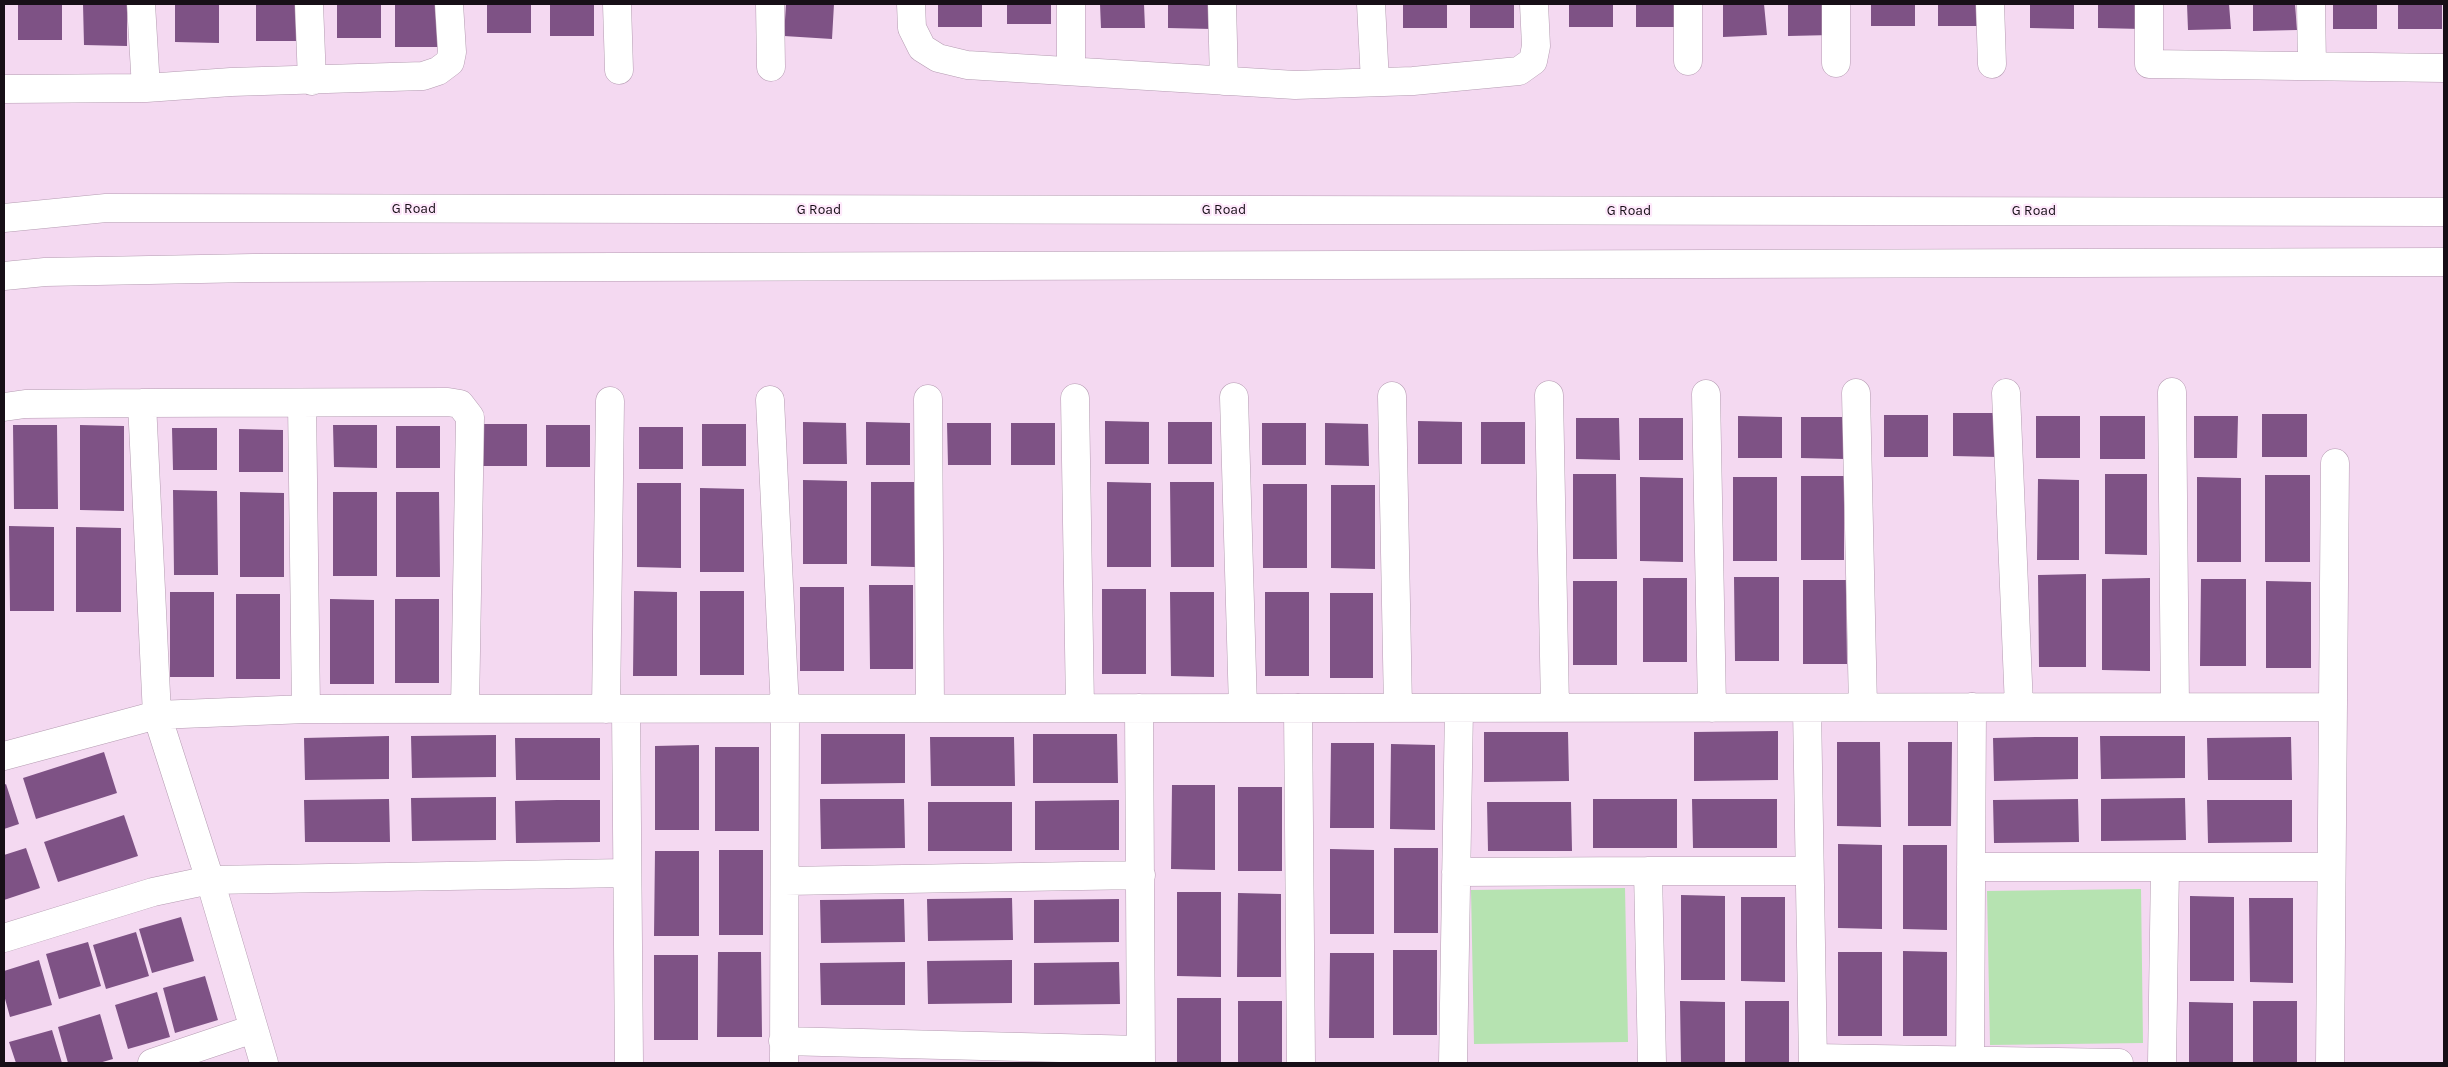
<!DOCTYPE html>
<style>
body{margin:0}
#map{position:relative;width:2448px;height:1067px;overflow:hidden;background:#f4d9f1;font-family:Karla,sans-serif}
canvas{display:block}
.frame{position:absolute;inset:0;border:5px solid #170f17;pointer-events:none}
</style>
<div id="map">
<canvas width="2448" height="1067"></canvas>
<div class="frame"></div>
</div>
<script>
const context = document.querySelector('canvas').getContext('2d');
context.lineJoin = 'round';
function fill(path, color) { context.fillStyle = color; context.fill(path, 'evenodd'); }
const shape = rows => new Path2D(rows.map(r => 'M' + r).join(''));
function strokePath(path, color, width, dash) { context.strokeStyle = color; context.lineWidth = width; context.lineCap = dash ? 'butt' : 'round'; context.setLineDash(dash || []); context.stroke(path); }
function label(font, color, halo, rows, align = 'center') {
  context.font = font + ' Karla,sans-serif'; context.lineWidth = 4.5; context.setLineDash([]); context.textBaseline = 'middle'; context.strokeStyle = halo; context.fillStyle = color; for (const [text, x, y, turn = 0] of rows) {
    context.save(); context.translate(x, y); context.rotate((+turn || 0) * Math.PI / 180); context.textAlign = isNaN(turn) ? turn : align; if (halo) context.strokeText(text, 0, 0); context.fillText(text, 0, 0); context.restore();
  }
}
fill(shape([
 [1625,888,1628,1042,1474,1044,1471,890],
 [2141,889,2143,1043,1990,1045,1987,891]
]), '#b6e3b1');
fill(shape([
 [18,4,62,4,62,40,18,40],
 [83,4,127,4,127,46,84,45],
 [175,4,219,4,219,43,175,42],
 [256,4,300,4,300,41,256,41],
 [337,4,381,4,381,38,337,38],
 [487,4,531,4,531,33,487,33],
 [550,4,594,4,594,36,550,36],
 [786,4,834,4,832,39,784,36],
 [938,4,982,4,982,27,938,27],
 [1007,4,1051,4,1051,24,1007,24],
 [1100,4,1144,4,1145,28,1101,28],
 [1168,4,1212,4,1212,29,1168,28],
 [1403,4,1447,4,1447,28,1403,28],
 [1470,4,1514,4,1514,28,1470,28],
 [1569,4,1613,4,1613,27,1569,27],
 [1636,4,1680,4,1680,27,1636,27],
 [1723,4,1764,4,1767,35,1723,37],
 [1788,4,1829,4,1832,35,1788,36],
 [1871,4,1915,4,1915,26,1871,26],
 [1938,4,1982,4,1982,26,1938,26],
 [2030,4,2074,4,2074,29,2030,28],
 [2098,4,2142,4,2142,29,2098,28],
 [2187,4,2229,4,2231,29,2188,30],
 [2253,4,2295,4,2297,30,2253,31],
 [2333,4,2377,4,2377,29,2333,29],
 [2398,4,2442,4,2442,29,2398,29],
 [395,5,439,5,439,47,395,47],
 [1953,413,1998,413,1998,457,1953,456],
 [2262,414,2307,414,2307,457,2262,457],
 [1884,415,1928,415,1928,457,1884,457],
 [1738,416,1782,417,1782,458,1738,458],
 [2036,416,2080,416,2080,458,2036,458],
 [2100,416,2145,416,2145,459,2100,459],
 [2194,416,2238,416,2237,458,2194,458],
 [1801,417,1845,417,1845,459,1801,458],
 [1576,418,1619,418,1620,460,1576,459],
 [1639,418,1683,418,1683,460,1639,460],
 [1105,421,1149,422,1149,464,1105,464],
 [1418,421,1462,422,1462,464,1418,464],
 [803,422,846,423,847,464,803,464],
 [866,422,910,423,910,465,866,465],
 [1168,422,1212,422,1212,464,1168,464],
 [1481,422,1525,422,1525,464,1481,464],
 [947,423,991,423,991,465,948,465],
 [1011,423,1055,423,1055,465,1011,465],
 [1262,423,1306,423,1306,465,1262,465],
 [1325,423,1368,424,1369,466,1325,465],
 [483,424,527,424,527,466,483,466],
 [702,424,746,424,746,466,702,466],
 [13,425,57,425,58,509,14,509],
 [80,425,124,426,124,511,80,510],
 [333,425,377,425,377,468,334,467],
 [546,425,590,425,590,467,546,467],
 [396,426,440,426,440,468,396,468],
 [639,427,683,427,683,469,639,469],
 [172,428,217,428,217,470,173,470],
 [239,429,283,430,283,472,239,472],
 [1573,474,1616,474,1617,559,1573,559],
 [2105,474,2147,474,2147,555,2105,554],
 [2265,475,2310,475,2310,562,2265,562],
 [1801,476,1844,476,1844,560,1801,560],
 [1640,477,1683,478,1683,562,1640,561],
 [1733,477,1777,477,1777,561,1733,561],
 [2197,477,2241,478,2241,562,2197,562],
 [2038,479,2079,480,2079,560,2037,560],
 [803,480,847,481,847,564,803,564],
 [871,482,915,482,915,567,871,566],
 [1107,482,1151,483,1151,567,1107,567],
 [1170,482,1214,482,1214,567,1171,567],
 [637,483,681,483,681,568,637,567],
 [1263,484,1307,484,1307,568,1263,568],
 [1331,485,1375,485,1375,569,1331,568],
 [700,488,744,489,744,572,700,572],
 [173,490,217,491,218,575,174,575],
 [240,492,284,493,284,577,240,577],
 [333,492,377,492,377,576,333,576],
 [396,492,439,492,440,577,396,577],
 [9,526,54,527,54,611,10,611],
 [76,527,121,528,121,612,76,612],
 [2086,574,2086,667,2039,667,2038,575],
 [1734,577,1779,577,1779,661,1735,661],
 [1643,578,1687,578,1687,662,1643,662],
 [2150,578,2150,671,2102,670,2102,579],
 [2201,579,2246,579,2246,666,2200,666],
 [1803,580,1846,580,1847,664,1803,664],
 [1573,581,1617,581,1617,665,1573,665],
 [2266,581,2311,582,2311,668,2266,668],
 [869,585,913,585,913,669,870,669],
 [800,587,844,587,844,671,800,671],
 [1102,589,1146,589,1146,674,1102,674],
 [634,591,677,592,677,676,633,676],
 [700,591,744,591,744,675,700,675],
 [170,592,214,592,214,677,170,677],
 [1170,592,1214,592,1214,677,1171,676],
 [1265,592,1309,592,1309,676,1265,676],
 [1330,593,1373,593,1373,678,1330,678],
 [236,594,280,594,280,679,236,679],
 [330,599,374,600,374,684,330,684],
 [395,599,439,599,439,683,395,683],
 [1778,731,1778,780,1694,781,1694,732],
 [1484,732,1568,732,1569,781,1484,782],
 [821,734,905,734,905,783,821,784],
 [1033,734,1117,734,1118,783,1033,783],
 [496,735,496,777,412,778,411,736],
 [389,736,389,779,305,780,304,738],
 [2100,736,2185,736,2185,778,2101,779],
 [930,737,1014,737,1015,786,931,786],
 [2036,737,2078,737,2078,779,1994,781,1993,738],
 [2291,737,2292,780,2208,780,2207,738],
 [515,738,600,738,600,780,516,780],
 [1837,742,1880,742,1881,827,1837,826],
 [1908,742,1952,742,1951,826,1908,826],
 [1331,743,1374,743,1374,828,1330,828],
 [1391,744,1435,745,1435,830,1390,829],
 [699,745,699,830,655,830,655,746],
 [715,747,759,747,759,831,715,831],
 [104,752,117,793,36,819,23,778],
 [6,784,19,824,4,829,4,785],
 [1172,785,1215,785,1215,870,1171,869],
 [1238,787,1282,787,1282,871,1238,871],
 [496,797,496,840,412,841,411,798],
 [2185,798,2186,840,2101,841,2101,799],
 [389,799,390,842,305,842,304,800],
 [820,799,904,799,905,848,821,849],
 [1593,799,1677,799,1677,848,1593,848],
 [1692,799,1777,799,1777,848,1693,848],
 [2078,799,2079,842,1994,843,1993,800],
 [557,800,600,800,600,842,516,843,515,801],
 [1119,800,1119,850,1035,850,1035,801],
 [2207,800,2292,800,2292,842,2208,843],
 [928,802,1012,802,1012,851,928,851],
 [1487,802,1571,802,1572,851,1488,851],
 [124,815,138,856,58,882,44,842],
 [1838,844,1882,845,1882,929,1838,928],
 [1903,845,1947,845,1947,930,1903,929],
 [26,848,40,888,4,900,4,855],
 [1394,848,1438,848,1438,933,1394,933],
 [1330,849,1374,850,1374,934,1330,934],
 [719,850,763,850,763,935,719,935],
 [655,851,699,851,699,936,654,936],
 [1177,892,1221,892,1221,977,1177,976],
 [1238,893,1281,894,1281,977,1237,977],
 [1681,895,1725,896,1725,980,1681,980],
 [2190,896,2234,897,2234,981,2190,981],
 [1741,897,1785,897,1785,982,1741,981],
 [1012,898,1013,940,928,941,927,899],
 [2249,898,2293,898,2293,983,2250,982],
 [904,899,905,942,821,943,820,900],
 [1119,899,1119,942,1034,943,1034,900],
 [181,917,194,961,152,973,139,929],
 [136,932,149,976,106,989,93,945],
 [88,942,101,986,59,999,46,954],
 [1393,950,1437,950,1437,1035,1393,1035],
 [1903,951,1947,952,1947,1036,1903,1036],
 [718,952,761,952,762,1037,717,1037],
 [1838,952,1882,952,1882,1036,1838,1036],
 [1330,953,1374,953,1374,1038,1329,1038],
 [654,955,698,955,698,1040,654,1040],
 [39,960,52,1005,10,1017,4,995,4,971],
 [1012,960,1012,1003,928,1004,927,961],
 [905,962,905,1005,821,1005,820,963],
 [1119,962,1120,1004,1034,1005,1034,963],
 [205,976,218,1020,175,1033,163,988],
 [157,992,170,1037,128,1049,115,1005],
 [1177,998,1221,998,1221,1063,1177,1063],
 [1238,1001,1282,1001,1282,1063,1238,1063],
 [1680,1001,1725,1002,1725,1063,1681,1063],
 [1745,1001,1789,1001,1789,1063,1745,1063],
 [2253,1001,2297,1001,2297,1063,2253,1063],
 [2189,1002,2233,1003,2233,1063,2189,1063],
 [100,1014,113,1059,99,1063,68,1063,58,1027],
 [52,1030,62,1063,16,1063,9,1042]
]), '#7e5285');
const minor = shape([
 [141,4,146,88],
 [309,4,312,81],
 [617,4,619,70],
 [770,4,771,67],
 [911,4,912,28,922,48,938,58,967,65,1295,85,1413,81,1519,71,1533,61,1536,46,1534,4],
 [1222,4,1224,81],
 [1371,4,1375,82],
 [1688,4,1688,61],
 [1836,4,1836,63],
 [1990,4,1992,64],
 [2149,4,2149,64,2444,68],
 [2311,4,2312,66],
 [1071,71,1071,4],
 [4,89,146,88,231,82,423,76,438,71,450,62,452,52,449,4],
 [4,218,106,208,2444,212],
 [4,276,45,272,253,268,2444,262],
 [2172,392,2175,707],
 [1856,393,1863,707],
 [2006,393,2019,707],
 [1706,394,1712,708],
 [1549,395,1555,708],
 [1392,396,1398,708],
 [1234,397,1243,708],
 [1075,398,1080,708],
 [928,399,930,708],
 [770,400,785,709,784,1063],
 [302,403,306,709],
 [4,407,25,404,142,403,448,402,460,404,470,417,465,709],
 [1139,708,1141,1063],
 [1298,708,1301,1063],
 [1807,708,1813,1063],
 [606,709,610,401],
 [626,709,629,1063],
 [4,756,157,715,142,403],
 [1971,867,2165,867],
 [1456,872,1648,871],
 [785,881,1141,875],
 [4,938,153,892,210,880,627,873],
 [783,1041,1140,1050],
 [1813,1058,2119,1063],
 [1970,1061,1972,707],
 [152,1063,253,1029],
 [264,1063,210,880,157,715,306,709,2333,707],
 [1453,1063,1459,708],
 [1652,1063,1648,871,1809,871],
 [2162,1063,2165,867,2331,867],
 [2330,1063,2335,463]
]);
strokePath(minor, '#b49bb1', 29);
strokePath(minor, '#fff', 28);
label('14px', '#170f17', '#fee8fb', [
 ["G Road",414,209],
 ["G Road",819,210],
 ["G Road",1224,210],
 ["G Road",1629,211],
 ["G Road",2034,211]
]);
</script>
